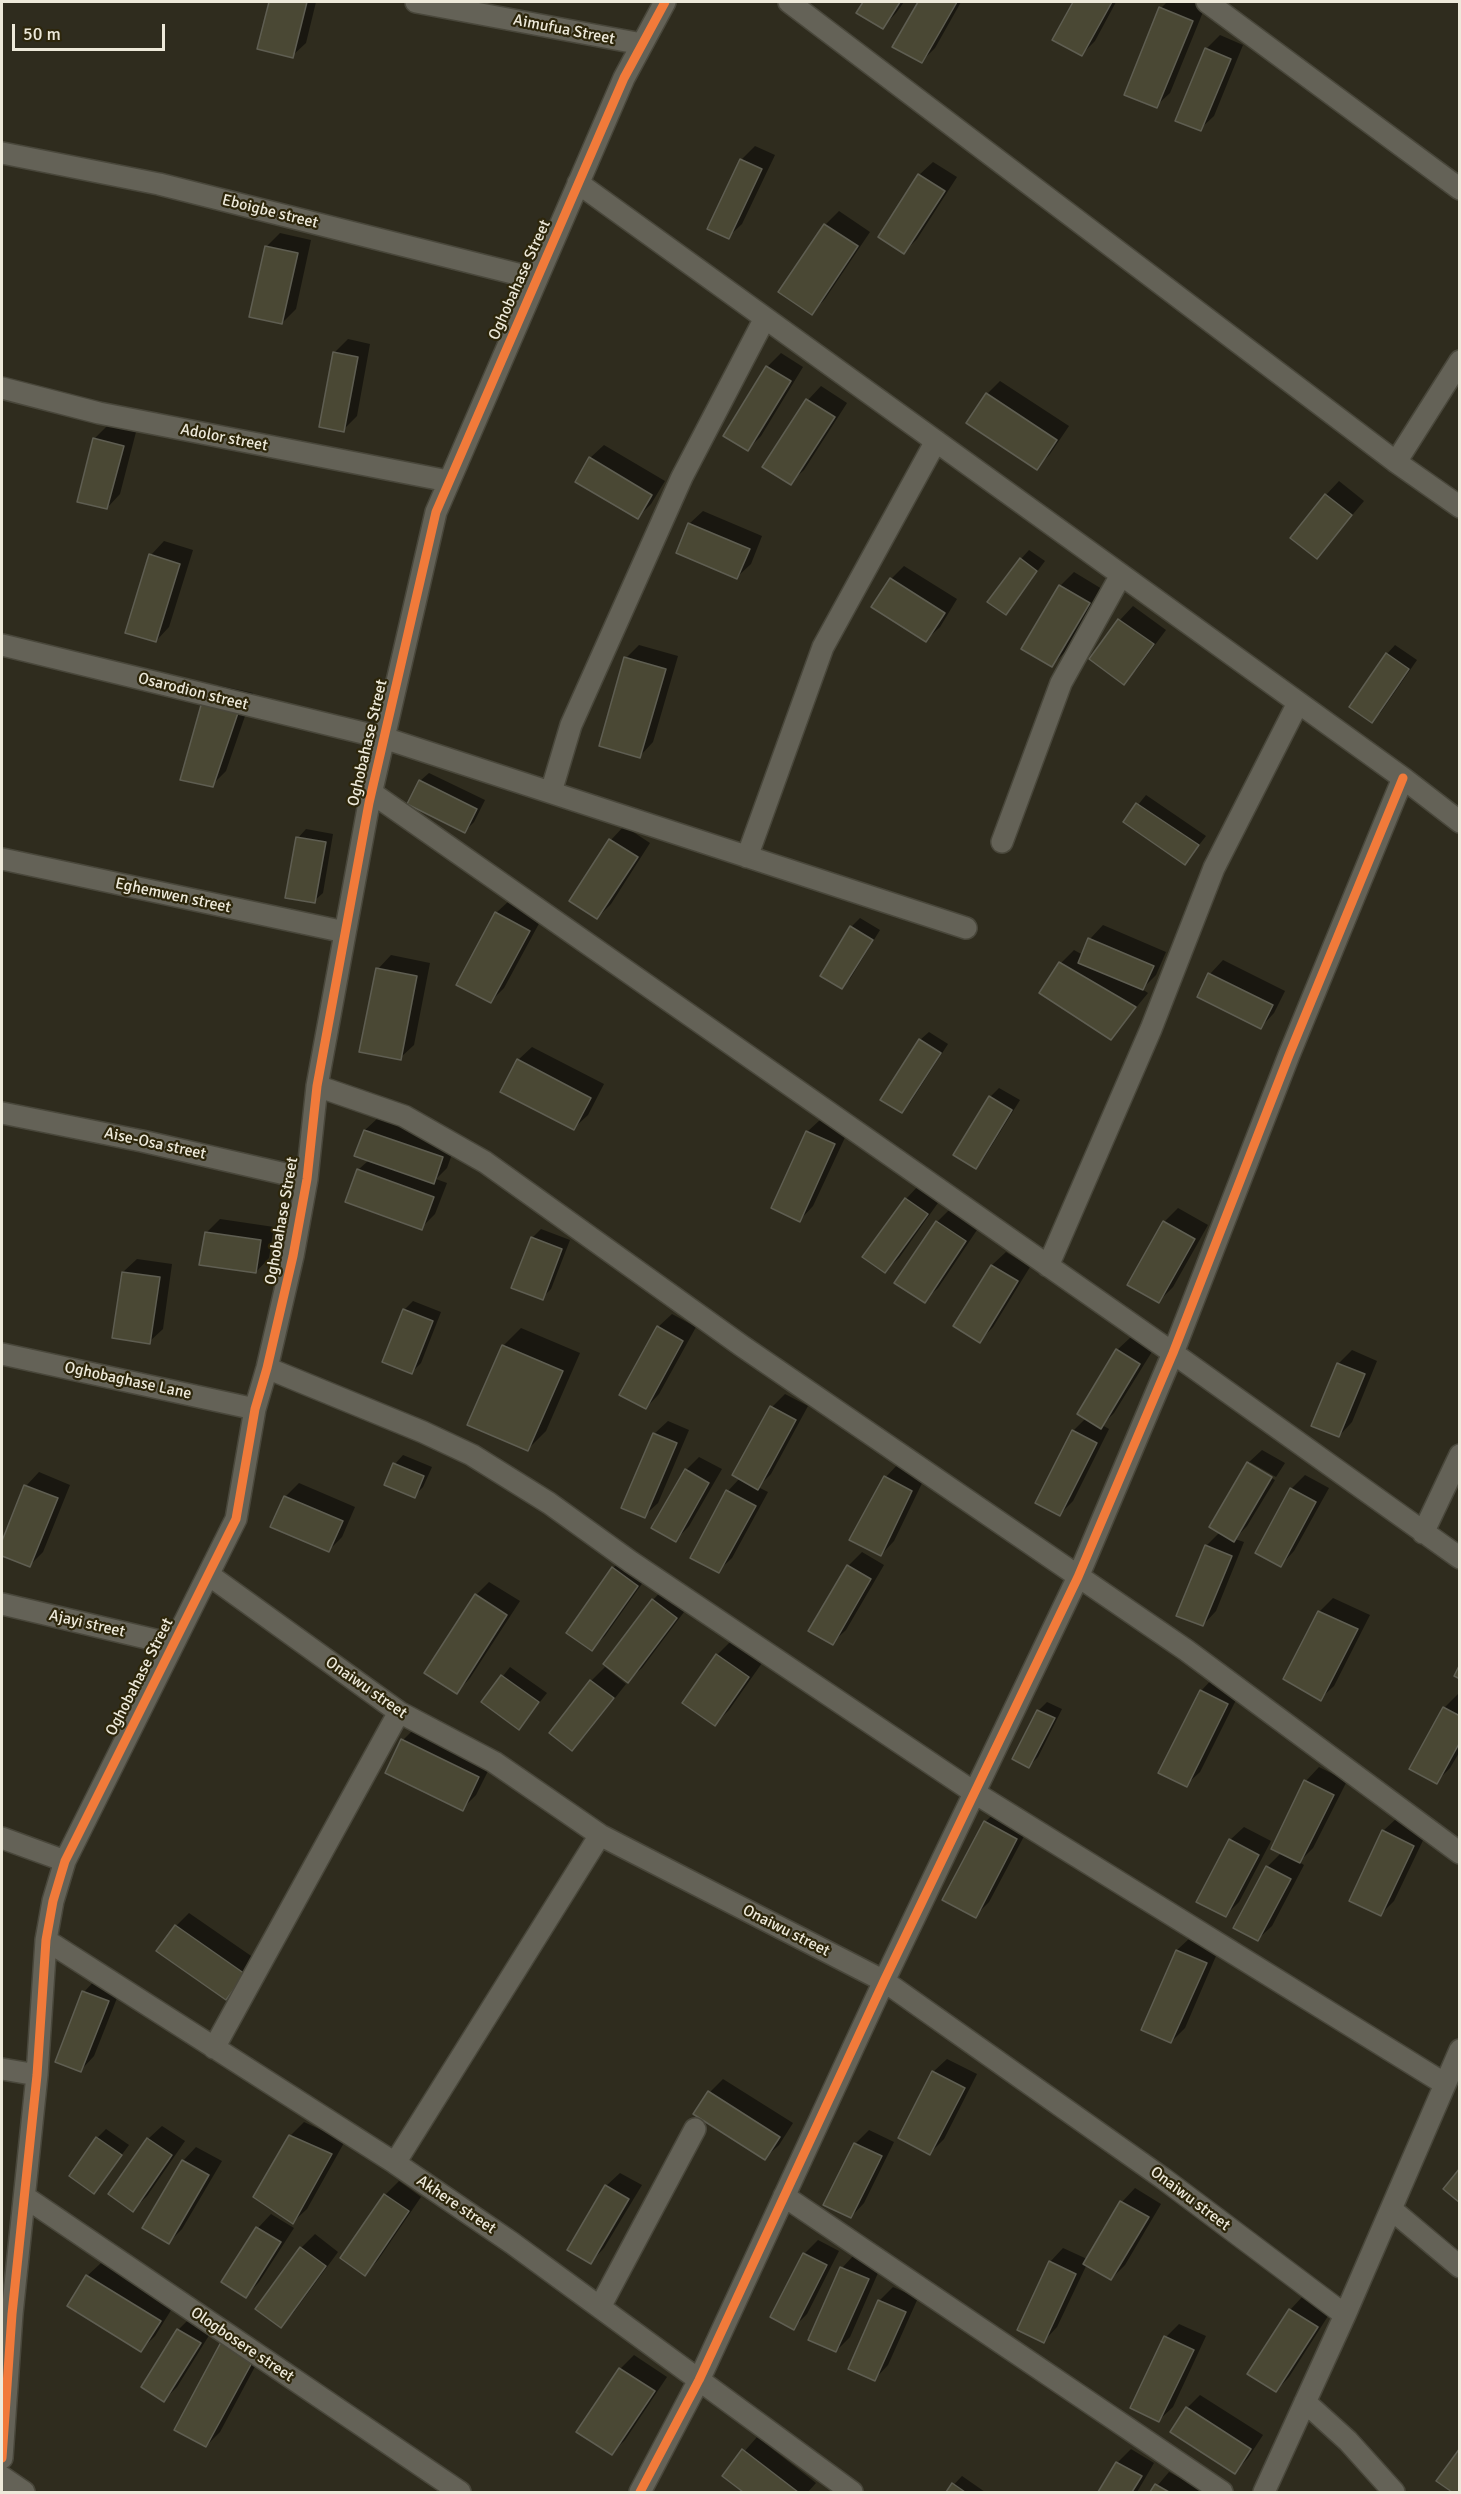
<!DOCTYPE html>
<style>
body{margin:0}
#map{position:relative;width:1461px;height:2494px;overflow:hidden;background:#2f2c1e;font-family:Signika,sans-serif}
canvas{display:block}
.frame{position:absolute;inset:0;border:3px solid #ede9da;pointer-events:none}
.scale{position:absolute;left:12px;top:24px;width:153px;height:27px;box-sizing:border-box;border:3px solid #ede9da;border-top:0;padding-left:8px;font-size:18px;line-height:21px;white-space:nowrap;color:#ede9da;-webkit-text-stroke:4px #2d260b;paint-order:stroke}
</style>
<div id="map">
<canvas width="1461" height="2494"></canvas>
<div class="frame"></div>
<div class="scale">50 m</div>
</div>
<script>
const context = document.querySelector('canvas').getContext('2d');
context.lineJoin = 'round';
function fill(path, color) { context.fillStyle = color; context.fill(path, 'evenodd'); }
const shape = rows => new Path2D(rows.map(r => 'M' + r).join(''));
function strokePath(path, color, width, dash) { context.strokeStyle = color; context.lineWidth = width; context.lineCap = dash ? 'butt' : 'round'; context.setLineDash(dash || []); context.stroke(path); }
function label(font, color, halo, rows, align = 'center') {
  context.font = font + ' Signika,sans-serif'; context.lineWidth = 4.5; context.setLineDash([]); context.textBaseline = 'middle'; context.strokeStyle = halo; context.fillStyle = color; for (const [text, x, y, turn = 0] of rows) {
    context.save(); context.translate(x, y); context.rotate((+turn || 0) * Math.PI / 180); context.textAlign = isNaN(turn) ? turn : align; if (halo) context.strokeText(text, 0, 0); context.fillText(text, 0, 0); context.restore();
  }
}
fill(shape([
 [271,2,316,2,306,43,292,56,259,48],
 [865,2,904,2,896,13,883,27,858,12],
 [920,2,961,2,935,48,922,61,894,46],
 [1074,2,1116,2,1095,41,1082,54,1054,39],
 [1167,2,1191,2,1205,7,1170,93,1156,106,1161,8],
 [1220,35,1243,45,1214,116,1200,129,1206,49],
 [755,146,775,155,742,224,728,237,709,228,741,160],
 [933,162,957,177,917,239,904,252,919,175],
 [839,211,870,232,825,299,812,313,780,291,825,225],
 [280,233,311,240,296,309,282,323,266,247],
 [348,339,370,344,357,416,343,430,334,353],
 [781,353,803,367,761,436,748,449,767,367],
 [1000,381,1069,426,1050,454,1037,468,987,394],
 [821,386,847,403,804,470,790,483,764,466,808,400],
 [108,425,136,432,120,494,107,508,79,501,95,438],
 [604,445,665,481,651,504,638,517,590,458],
 [1339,481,1364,501,1317,557,1326,495],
 [703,511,762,536,751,564,737,577,689,524],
 [164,541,193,550,169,627,156,641,151,555],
 [1029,550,1045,561,1006,613,1021,559],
 [904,566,957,599,940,627,926,640,891,579],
 [1074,572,1102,589,1065,652,1052,665,1023,649,1060,586],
 [1133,606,1166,630,1137,669,1124,683,1091,659,1120,620],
 [639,645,678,656,653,742,640,756,626,658],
 [1395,645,1417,660,1381,712,1372,721,1387,654],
 [217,685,253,693,226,771,212,785,204,699],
 [429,773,485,800,474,822,465,831,420,781],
 [1146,795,1206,836,1185,863,1125,821],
 [624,826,650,843,611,904,597,918,571,901,611,840],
 [306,829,333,834,323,893,314,901,298,838],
 [510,900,542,918,504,988,491,1001,496,913],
 [860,918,880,930,850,979,842,987,851,927],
 [1103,925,1166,952,1156,975,1142,989,1148,993,1111,1038,1061,963,1074,950,1083,955,1090,939],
 [391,955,430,963,414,1045,400,1058,378,969],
 [1223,960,1285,991,1274,1013,1261,1027,1210,974],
 [929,1032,948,1044,910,1103,901,1112,920,1040],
 [532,1047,604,1084,588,1115,574,1128,518,1060],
 [999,1088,1020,1100,984,1158,976,1167,955,1154,990,1097],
 [379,1117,456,1143,447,1168,436,1179,447,1183,435,1214,421,1228,358,1170,369,1160,365,1130],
 [821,1119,848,1131,813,1206,800,1220,807,1132],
 [919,1185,940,1200,899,1258,885,1271,906,1199],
 [951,1208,979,1227,938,1288,924,1301,896,1283,937,1222],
 [1178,1208,1208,1225,1173,1287,1159,1301,1164,1222],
 [220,1219,274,1227,269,1258,256,1272,206,1233],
 [541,1229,570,1240,551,1289,542,1298,532,1238],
 [1006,1252,1030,1267,993,1327,980,1341,955,1325,992,1265],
 [137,1259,172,1264,163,1329,149,1342,123,1272],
 [413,1301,441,1312,421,1363,412,1372,404,1310],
 [672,1314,696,1327,659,1394,646,1408,658,1327],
 [521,1328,580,1353,546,1431,528,1449,503,1346],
 [1131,1337,1153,1350,1114,1413,1102,1425,1109,1429,1073,1501,1060,1514,1073,1431,1086,1418,1117,1350],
 [1352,1350,1377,1361,1352,1422,1339,1436,1338,1364],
 [785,1394,808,1406,771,1474,758,1487,768,1492,732,1558,718,1571,728,1491,740,1478,772,1407],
 [668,1421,689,1430,658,1503,644,1516,654,1434],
 [1262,1450,1285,1463,1276,1477,1250,1462,1250,1466,1275,1480,1247,1526,1235,1539,1244,1542,1216,1611,1203,1625,1206,1546,1220,1532,1248,1463],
 [403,1455,432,1467,423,1487,414,1496,395,1464],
 [699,1457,722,1469,689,1526,676,1540,686,1470],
 [899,1463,925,1477,894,1541,881,1555,851,1540,886,1477],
 [39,1472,70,1485,43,1552,30,1565,2,1554,2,1546,26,1486],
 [1305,1475,1329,1488,1294,1551,1281,1565,1291,1489],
 [299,1483,355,1507,342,1537,329,1550,285,1497],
 [862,1552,884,1565,846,1630,832,1643,848,1566],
 [627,1555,651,1571,605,1636,592,1649,613,1568],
 [489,1582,520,1601,470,1678,457,1692,476,1595],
 [666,1586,690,1604,642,1668,628,1681,653,1600],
 [1333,1598,1370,1615,1334,1686,1320,1699,1285,1678,1320,1611],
 [731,1641,762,1663,729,1710,715,1724,684,1702,717,1655],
 [510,1667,547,1693,519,1728,483,1702],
 [605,1667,626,1684,585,1736,572,1749,551,1733,591,1681],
 [1214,1677,1241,1690,1200,1772,1186,1785,1201,1691],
 [1458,1694,1460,1751,1450,1768,1436,1782,1444,1708],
 [1047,1702,1062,1709,1038,1757,1029,1766,1038,1711],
 [416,1727,492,1763,476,1795,462,1809,403,1740],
 [1319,1767,1347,1781,1313,1848,1299,1862,1304,1865,1272,1926,1258,1939,1235,1927,1267,1867,1281,1853,1273,1848,1306,1781],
 [999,1809,1030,1825,989,1902,975,1916,985,1822],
 [1397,1818,1427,1832,1394,1901,1381,1914,1383,1831],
 [1244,1827,1271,1841,1239,1902,1226,1915,1230,1840],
 [189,1913,257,1960,240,1985,226,1998,176,1926],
 [1191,1937,1219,1949,1185,2028,1171,2042,1143,2029,1177,1950],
 [97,1978,121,1988,94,2056,81,2070,84,1992],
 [947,2059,977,2074,944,2139,930,2153,933,2072],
 [723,2079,793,2123,779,2145,765,2158,710,2092],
 [304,2122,345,2141,307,2209,293,2222,290,2136],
 [162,2126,185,2141,147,2196,133,2210,148,2139],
 [106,2129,129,2145,94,2192,97,2138],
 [869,2130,894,2142,864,2203,851,2217,825,2204,855,2144],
 [196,2147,222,2161,182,2229,169,2242,183,2161],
 [620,2173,642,2185,604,2248,591,2262,606,2186],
 [399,2181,421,2197,378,2260,365,2274,385,2195],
 [1135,2188,1161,2204,1125,2265,1111,2279,1087,2264,1057,2327,1044,2341,1050,2262,1063,2248,1087,2259,1122,2202],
 [271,2214,294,2228,259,2282,246,2296,224,2282,258,2228],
 [315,2234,338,2252,294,2312,281,2326,301,2248],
 [818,2240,839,2251,807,2314,793,2328,772,2317,805,2253],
 [855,2254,881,2266,850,2337,836,2351,842,2268],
 [101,2263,173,2307,155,2336,141,2350,87,2276],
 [893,2287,918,2298,888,2365,875,2379,879,2301],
 [1303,2296,1330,2313,1289,2377,1276,2391,1249,2373,1290,2310],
 [192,2316,213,2329,177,2387,164,2400,143,2387,179,2329],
 [1179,2324,1206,2336,1173,2407,1159,2420,1166,2337],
 [236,2330,266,2346,220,2432,206,2446],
 [634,2355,667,2377,625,2440,612,2453,578,2431,620,2369],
 [1200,2395,1263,2435,1248,2458,1235,2472,1187,2408],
 [757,2437,816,2483,808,2492,745,2492,724,2475],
 [1131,2449,1154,2463,1137,2492,1100,2492,1117,2463],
 [1169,2472,1206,2492,1152,2492],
 [962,2476,985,2492,947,2492]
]), '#0007');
const building = shape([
 [269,2,307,2,293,58,257,49,269,2],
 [863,2,900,2,883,29,856,13,863,2],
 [918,2,957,2,922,63,892,47,918,2],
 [1073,2,1112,2,1082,56,1052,40,1073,2],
 [1159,7,1193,21,1157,108,1124,95,1159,7],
 [1205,48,1231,59,1201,131,1175,121,1205,48],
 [740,159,762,169,729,239,707,229,740,159],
 [918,174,945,191,904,254,878,237,918,174],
 [824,224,858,246,812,315,778,292,824,224],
 [265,246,298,253,282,324,249,317,265,246],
 [333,352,358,357,344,432,319,427,333,352],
 [766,366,791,381,748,451,723,436,766,366],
 [986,393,1057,440,1037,470,966,423,986,393],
 [806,399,835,417,791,485,762,467,806,399],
 [93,438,124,446,107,509,77,502,93,438],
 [589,457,652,495,638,519,575,482,589,457],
 [1325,494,1352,515,1317,559,1290,538,1325,494],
 [688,523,750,549,737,579,676,553,688,523],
 [149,554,180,564,156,642,125,633,149,554],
 [1020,558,1037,571,1006,615,987,602,1020,558],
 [890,578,945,613,926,642,871,607,890,578],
 [1059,585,1090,603,1052,667,1021,649,1059,585],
 [1118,619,1154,644,1124,685,1089,659,1118,619],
 [1386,653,1409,669,1372,723,1349,707,1386,653],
 [624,657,666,669,640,758,599,746,624,657],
 [203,698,240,707,213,787,180,780,203,698],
 [419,780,477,809,465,833,407,804,419,780],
 [1136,803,1199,845,1185,865,1123,822,1136,803],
 [296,837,326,842,315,903,285,898,296,837],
 [609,839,638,857,597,919,569,901,609,839],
 [495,912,530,931,491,1003,456,985,495,912],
 [850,926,873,940,842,989,820,976,850,926],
 [1088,938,1154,966,1143,990,1078,963,1088,938],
 [1059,962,1136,1007,1111,1040,1039,993,1059,962],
 [376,968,417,976,401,1060,359,1052,376,968],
 [1208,973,1273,1005,1261,1029,1197,997,1208,973],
 [919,1039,941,1053,902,1113,880,1100,919,1039],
 [517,1059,591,1098,574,1130,500,1092,517,1059],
 [989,1096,1012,1110,976,1169,953,1155,989,1096],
 [364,1130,443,1157,434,1184,354,1156,364,1130],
 [806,1131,835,1144,800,1222,771,1208,806,1131],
 [357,1169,434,1197,422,1230,345,1202,357,1169],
 [905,1198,928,1214,885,1273,862,1257,905,1198],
 [936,1221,966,1241,925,1303,894,1283,936,1221],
 [1163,1221,1195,1239,1159,1303,1127,1285,1163,1221],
 [205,1232,261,1240,256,1273,199,1265,205,1232],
 [531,1237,562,1249,543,1300,511,1288,531,1237],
 [991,1265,1018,1281,980,1343,953,1326,991,1265],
 [122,1272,160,1277,150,1344,112,1338,122,1272],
 [403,1309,433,1321,412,1374,382,1362,403,1309],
 [657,1326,683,1341,646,1409,619,1395,657,1326],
 [502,1345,563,1371,528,1451,467,1425,502,1345],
 [1116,1349,1140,1364,1101,1429,1077,1414,1116,1349],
 [1337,1363,1365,1374,1339,1437,1311,1426,1337,1363],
 [770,1406,796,1420,758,1490,732,1475,770,1406],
 [1072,1430,1097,1443,1060,1516,1035,1503,1072,1430],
 [653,1433,677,1443,645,1518,621,1508,653,1433],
 [1247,1462,1272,1477,1234,1542,1209,1527,1247,1462],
 [393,1463,424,1476,415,1498,384,1485,393,1463],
 [685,1469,709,1483,676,1542,651,1528,685,1469],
 [884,1476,912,1491,881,1556,849,1540,884,1476],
 [24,1485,58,1498,30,1567,2,1556,2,1541,24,1485],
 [1290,1488,1316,1502,1281,1567,1255,1553,1290,1488],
 [726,1490,756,1506,719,1573,690,1558,726,1490],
 [284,1496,343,1521,329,1552,270,1527,284,1496],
 [1205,1545,1232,1556,1203,1626,1176,1616,1205,1545],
 [847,1565,871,1579,833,1645,808,1631,847,1565],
 [612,1567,638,1586,592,1651,566,1633,612,1567],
 [475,1594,507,1615,457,1694,424,1673,475,1594],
 [652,1599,677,1618,628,1683,603,1664,652,1599],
 [1318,1611,1358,1629,1321,1701,1283,1679,1318,1611],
 [716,1654,749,1677,715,1726,682,1703,716,1654],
 [1460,1664,1460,1679,1454,1676,1460,1664],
 [501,1675,539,1702,519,1730,481,1702,501,1675],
 [590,1680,614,1698,572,1751,549,1733,590,1680],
 [1200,1690,1228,1704,1187,1787,1158,1773,1200,1690],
 [1443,1707,1460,1716,1460,1742,1437,1784,1409,1769,1443,1707],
 [1037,1710,1055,1718,1029,1768,1012,1759,1037,1710],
 [401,1739,479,1777,463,1811,385,1773,401,1739],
 [1304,1780,1334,1795,1300,1863,1271,1849,1304,1780],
 [984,1821,1017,1839,976,1918,942,1900,984,1821],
 [1382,1830,1414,1846,1381,1916,1349,1901,1382,1830],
 [1229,1839,1259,1855,1226,1917,1196,1902,1229,1839],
 [1266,1866,1291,1879,1258,1941,1233,1928,1266,1866],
 [175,1925,245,1974,226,2000,156,1951,175,1925],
 [1176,1950,1207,1963,1171,2043,1141,2030,1176,1950],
 [82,1991,109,2001,81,2072,55,2062,82,1991],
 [932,2071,965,2088,930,2155,898,2138,932,2071],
 [708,2091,780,2137,765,2160,693,2114,708,2091],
 [289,2135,332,2154,293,2224,253,2197,289,2135],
 [96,2137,122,2155,94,2194,69,2176,96,2137],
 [147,2138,172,2155,133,2212,108,2194,147,2138],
 [854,2143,882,2156,851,2218,823,2205,854,2143],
 [182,2160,209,2175,169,2244,142,2228,182,2160],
 [1460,2168,1460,2203,1443,2189,1460,2168],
 [605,2185,629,2199,591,2264,567,2250,605,2185],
 [384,2194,409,2211,365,2276,340,2258,384,2194],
 [1120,2201,1149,2217,1111,2280,1083,2264,1120,2201],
 [256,2227,281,2242,246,2298,221,2282,256,2227],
 [300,2247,326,2266,281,2328,255,2309,300,2247],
 [803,2253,827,2265,794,2330,770,2317,803,2253],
 [1049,2261,1076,2274,1044,2343,1017,2330,1049,2261],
 [840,2267,869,2279,836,2352,808,2340,840,2267],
 [86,2275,161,2321,141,2352,67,2306,86,2275],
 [878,2300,906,2312,875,2381,848,2369,878,2300],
 [1289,2309,1318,2327,1276,2392,1247,2374,1289,2309],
 [177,2329,201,2343,164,2402,141,2387,177,2329],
 [1164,2336,1194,2350,1159,2422,1130,2408,1164,2336],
 [221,2342,254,2359,206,2447,174,2430,221,2342],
 [619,2368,655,2391,612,2455,576,2432,619,2368],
 [1186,2407,1251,2449,1235,2474,1170,2432,1186,2407],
 [1460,2448,1460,2492,1452,2492,1436,2481,1460,2448],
 [742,2449,798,2492,743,2492,722,2476,742,2449],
 [1116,2462,1142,2476,1132,2492,1098,2492,1116,2462],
 [952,2483,965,2492,946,2492,952,2483],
 [1155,2484,1169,2492,1150,2492,1155,2484]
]);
fill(building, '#4a4834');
strokePath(building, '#5f5e52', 1.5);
const minor = shape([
 [416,2,642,44],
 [789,2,1396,462,1460,507],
 [1207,2,1460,189],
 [2,153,159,184,537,279],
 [578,183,1403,778,1460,822],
 [2,388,99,413,448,481],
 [1396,462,1460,361],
 [2,645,384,738,966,928],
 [551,792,571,725,682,477,765,318],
 [372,793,1173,1353,1460,1558],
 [1002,842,1061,683,1121,575],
 [747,857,823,647,936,441],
 [2,859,345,932],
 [317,1086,404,1116,485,1162,742,1346,1186,1650,1460,1853],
 [2,1113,142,1141,307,1179],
 [1048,1266,1151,1029,1214,868,1298,703],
 [2,1354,255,1409],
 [267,1368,423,1432,472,1455,549,1503,631,1562,975,1793,1445,2084],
 [1423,1533,1460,1455],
 [209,1575,399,1712,494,1762,600,1835,884,1981,1164,2179,1345,2315],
 [2,1604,172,1644],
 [2,1838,65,1861],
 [46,1940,395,2163,512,2243,852,2492],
 [214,2048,399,1712],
 [2,2069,37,2075],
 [395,2163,600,1835],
 [784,2196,1222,2492],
 [25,2197,460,2492],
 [1391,2209,1460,2267],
 [600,2307,695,2129],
 [1305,2402,1348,2441,1394,2492],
 [2,2458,12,2314,37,2075,46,1940,53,1901,65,1861,236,1519,255,1409,267,1368,293,1256,307,1179,317,1086,369,803,436,512,624,78,665,2],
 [2,2477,24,2492],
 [640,2492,699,2380,884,1981,1078,1577,1173,1353,1289,1055,1403,778],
 [1264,2492,1345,2315,1460,2050]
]);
strokePath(minor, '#49473b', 24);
strokePath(minor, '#646257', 21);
strokePath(shape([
 [2,2458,12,2314,37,2075,46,1940,53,1901,65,1861,236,1519,255,1409,267,1368,293,1256,307,1179,317,1086,369,803,436,512,624,78,665,2],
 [640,2492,699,2380,884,1981,1078,1577,1173,1353,1289,1055,1403,778]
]), '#f17a3a', 9);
label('16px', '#ede9da', '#2d260b', [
 ["Aimufua Street",564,30,11],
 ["Eboigbe street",270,212,14],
 ["Oghobahase Street",520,280,-66],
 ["Adolor street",224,438,11],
 ["Osarodion street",193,692,14],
 ["Oghobahase Street",368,743,-77],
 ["Eghemwen street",173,896,12],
 ["Aise-Osa street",155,1144,12],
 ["Oghobahase Street",282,1221,-80],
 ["Oghobaghase Lane",128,1381,12],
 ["Ajayi street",87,1624,13],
 ["Oghobahase Street",140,1677,-63],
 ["Onaiwu street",366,1688,35],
 ["Onaiwu street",786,1931,27],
 ["Onaiwu street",1190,2199,37],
 ["Akhere street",456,2205,34],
 ["Ologbosere street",242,2345,34]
]);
</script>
